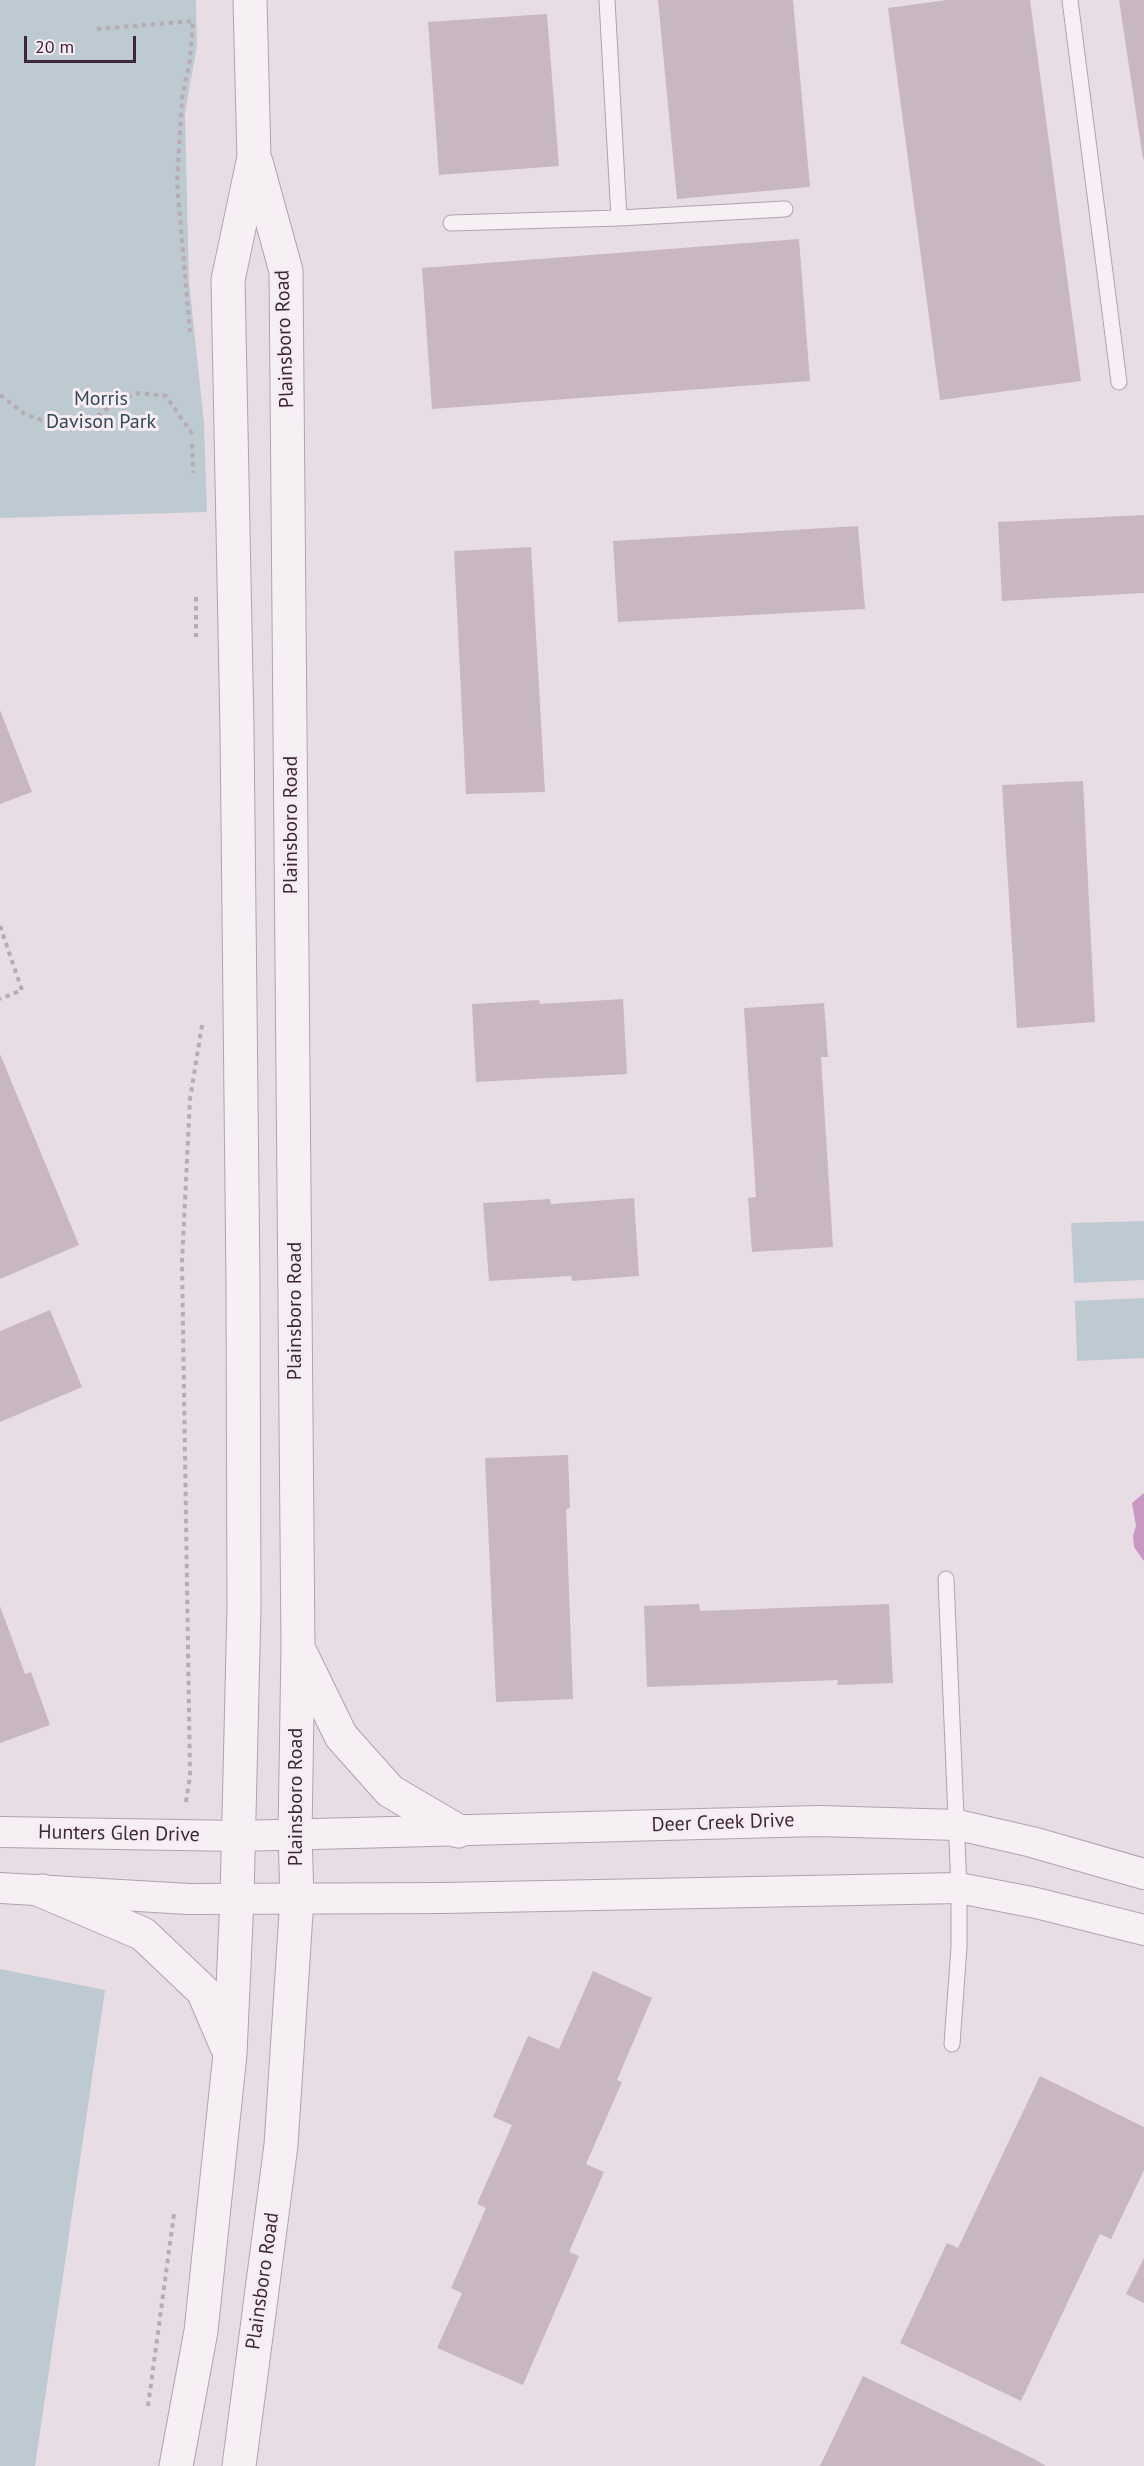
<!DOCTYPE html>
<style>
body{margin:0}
#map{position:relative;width:1144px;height:2466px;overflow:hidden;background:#e8dde5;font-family:"PT Sans",sans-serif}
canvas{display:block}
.scale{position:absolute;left:24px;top:36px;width:112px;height:27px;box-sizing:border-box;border:3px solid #3f2638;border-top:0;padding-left:8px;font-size:18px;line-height:21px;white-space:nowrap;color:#3f2638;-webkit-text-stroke:4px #f6edf3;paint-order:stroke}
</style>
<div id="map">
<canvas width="1144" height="2466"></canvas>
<div class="scale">20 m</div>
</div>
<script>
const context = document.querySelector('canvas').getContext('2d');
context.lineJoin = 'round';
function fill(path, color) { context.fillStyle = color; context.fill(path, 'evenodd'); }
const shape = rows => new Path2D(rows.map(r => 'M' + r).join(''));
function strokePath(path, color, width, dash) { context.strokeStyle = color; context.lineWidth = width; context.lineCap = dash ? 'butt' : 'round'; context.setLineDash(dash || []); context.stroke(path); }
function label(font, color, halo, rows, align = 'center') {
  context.font = font + ' "PT Sans",sans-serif'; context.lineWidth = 6; context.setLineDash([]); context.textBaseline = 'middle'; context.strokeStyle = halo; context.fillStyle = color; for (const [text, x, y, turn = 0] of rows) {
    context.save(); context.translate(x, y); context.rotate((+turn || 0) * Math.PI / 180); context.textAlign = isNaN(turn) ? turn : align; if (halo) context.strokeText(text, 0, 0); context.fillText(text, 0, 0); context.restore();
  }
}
fill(shape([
 [0,0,196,0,197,46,185,113,189,282,204,423,207,512,0,518],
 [1144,1221,1144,1280,1074,1283,1071,1223],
 [1144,1298,1144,1358,1077,1361,1075,1301],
 [0,1969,105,1990,35,2466,0,2466]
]), '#becad2');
fill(shape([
 [1144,1493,1144,1561,1134,1547,1133,1536,1136,1526,1132,1503]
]), '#ca96c2');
fill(shape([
 [658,0,793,0,810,187,677,199],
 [947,0,1030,0,1081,381,940,400,888,8],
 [1119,0,1144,0,1144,159,1143,159],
 [547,14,559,166,439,175,428,22],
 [799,239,810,381,432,409,422,268],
 [1144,515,1144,593,1002,601,998,522],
 [858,526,865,609,618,622,613,541],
 [531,547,545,792,466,794,454,551],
 [0,710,32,792,0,804],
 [1083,781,1095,1022,1017,1028,1002,785],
 [623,999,627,1074,476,1082,472,1004,539,1000,540,1004],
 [824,1003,828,1057,821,1057,833,1247,752,1252,748,1198,756,1197,744,1008],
 [0,1054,79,1245,0,1279],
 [634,1198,639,1276,572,1281,571,1276,489,1281,483,1203,550,1199,551,1204],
 [50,1310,82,1387,0,1422,0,1331],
 [568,1455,570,1508,566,1509,573,1699,496,1702,485,1458],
 [699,1604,700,1611,889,1604,893,1683,837,1685,838,1680,647,1687,644,1606],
 [0,1606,25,1674,31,1672,50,1725,0,1743],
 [593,1971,652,1998,617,2080,622,2082,586,2164,604,2172,569,2252,579,2256,523,2385,437,2348,462,2293,451,2288,486,2208,477,2204,512,2125,493,2117,528,2036,559,2049],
 [1040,2076,1144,2127,1144,2170,1111,2239,1100,2234,1021,2401,900,2343,947,2243,958,2248],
 [1144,2258,1144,2303,1126,2294],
 [863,2376,1034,2459,1046,2466,820,2466]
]), '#c8b7c3');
const service = shape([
 [607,0,619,218],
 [1070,0,1119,382],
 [451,223,619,218,785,209],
 [946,1579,959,1888,959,1947,952,2044]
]);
const minor = shape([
 [0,1832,237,1836,818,1821,958,1825,1032,1842,1144,1874],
 [0,1888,189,1899,443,1898,959,1888,1036,1903,1144,1930]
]);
const tertiary = shape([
 [301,1654,341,1736,390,1791,458,1831],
 [42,1891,143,1934,203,1991,227,2047],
 [176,2466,201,2331,230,2054,237,1898,244,1608,243,1283,237,729,228,280,254,157,250,0],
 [239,2466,281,2145,297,1898,295,1835,298,1646,286,271,256,162]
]);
strokePath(service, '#b2a2ae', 17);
strokePath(minor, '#b2a2ae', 32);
strokePath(tertiary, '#b2a2ae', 35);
strokePath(shape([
 [97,29,193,21,190,60,182,98,177,183,190,332],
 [0,395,26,415,60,426,91,421,120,399,139,393,166,396,193,435],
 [192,444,193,473],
 [196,597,196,637],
 [0,926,22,990,0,999],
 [186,1802,190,1776,182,1262,190,1099,202,1025],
 [148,2406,174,2214]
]), '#b8abb4', 4, [4.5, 4.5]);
strokePath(service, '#f6f0f4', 15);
strokePath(minor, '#f6f0f4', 30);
strokePath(tertiary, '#f6f0f4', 33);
label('20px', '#3f2638', '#f6edf3', [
 ["Plainsboro Road",285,339,-92],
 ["Plainsboro Road",291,825,-90],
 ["Plainsboro Road",295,1311,-90],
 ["Plainsboro Road",296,1797,-90],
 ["Deer Creek Drive",723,1823,-2],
 ["Hunters Glen Drive",119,1834,1],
 ["Plainsboro Road",263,2281,-82]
]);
label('20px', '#32495c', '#f6edf3', [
 ["Morris",101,399],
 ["Davison Park",101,422]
]);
</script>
